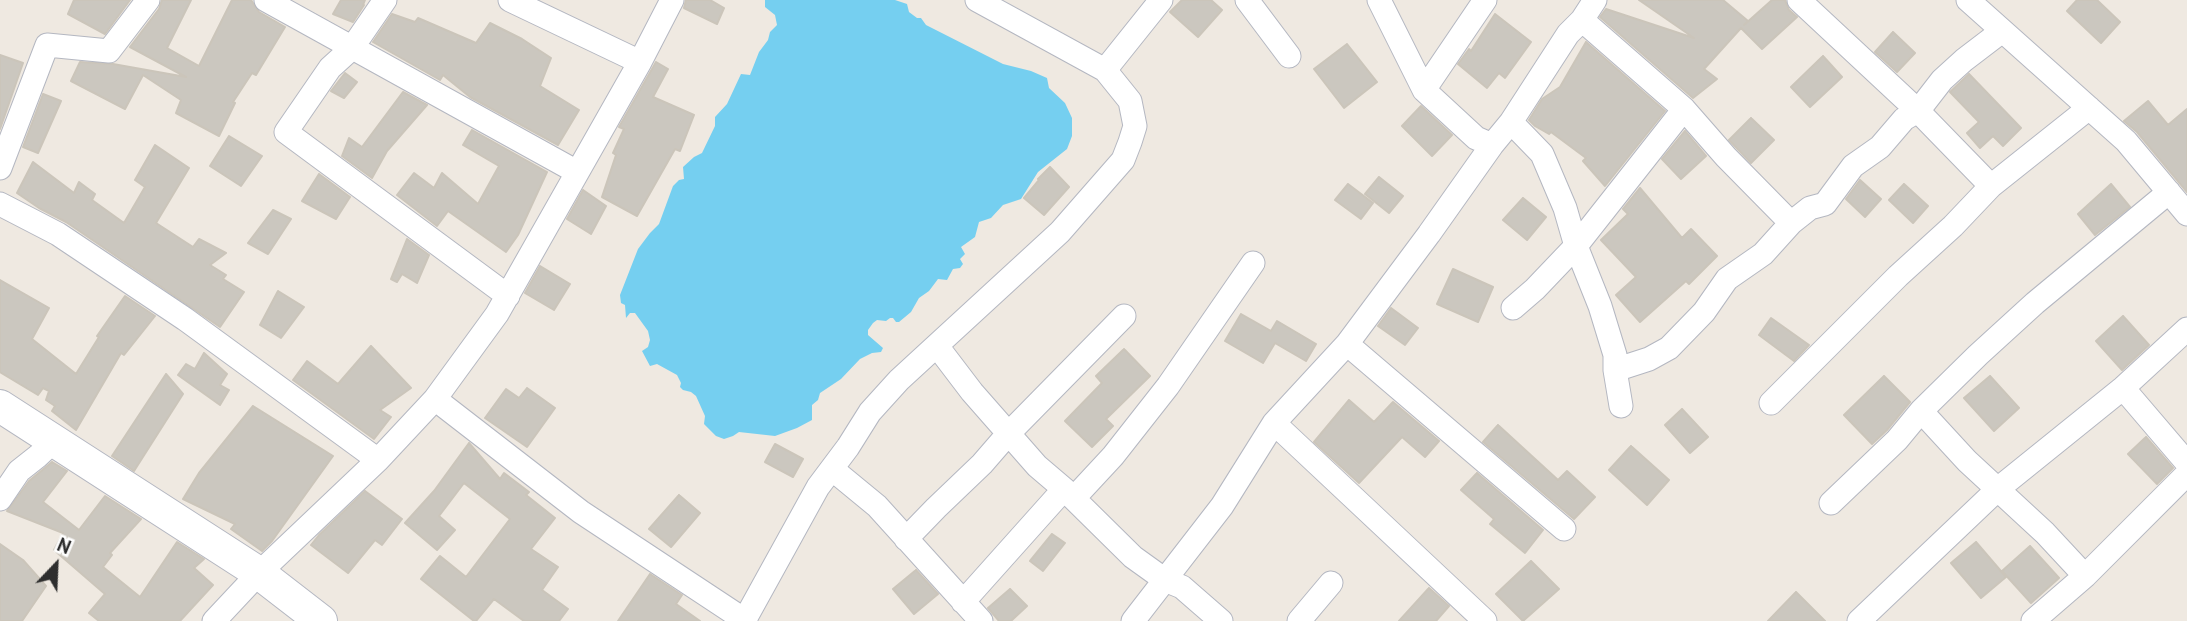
<!DOCTYPE html>
<style>
body{margin:0}
#map{position:relative;width:2187px;height:621px;overflow:hidden;background:#efe9e1;font-family:"PT Sans",sans-serif}
canvas{display:block}
.north{position:absolute;left:21px;top:530px;width:70px;height:70px;-webkit-text-stroke:5px #fff;paint-order:stroke;rotate:23deg;font-size:19px;font-weight:700;line-height:28px;text-align:center;color:#2e2e2e}
.north::after{content:'';display:block;margin:auto;width:24px;height:32px;background:#2e2e2e;clip-path:polygon(50% 0,100% 100%,50% 72%,0 100%)}
</style>
<div id="map">
<canvas width="2187" height="621"></canvas>
<div class="north">N</div>
</div>
<script>
const context = document.querySelector('canvas').getContext('2d');
context.lineJoin = 'round';
function fill(path, color) { context.fillStyle = color; context.fill(path, 'evenodd'); }
const shape = rows => new Path2D(rows.map(r => 'M' + r).join(''));
function strokePath(path, color, width, dash) { context.strokeStyle = color; context.lineWidth = width; context.lineCap = dash ? 'butt' : 'round'; context.setLineDash(dash || []); context.stroke(path); }
fill(shape([
 [765,0,895,0,907,4,909,12,917,18,921,18,926,25,1003,64,1031,71,1047,78,1049,88,1065,103,1072,118,1072,136,1067,149,1038,172,1021,199,1003,205,991,218,979,222,975,237,961,247,965,254,960,259,963,264,960,268,953,269,947,280,938,279,929,291,919,298,911,312,899,322,896,322,893,318,890,318,886,321,877,320,873,323,868,330,868,335,883,348,881,352,872,353,860,359,841,379,820,393,818,400,812,405,812,420,797,428,775,436,739,432,733,436,724,439,716,436,704,424,705,416,696,396,691,392,683,390,680,387,681,383,677,375,657,364,650,366,642,351,648,347,650,340,648,331,635,313,630,313,626,318,625,305,621,303,620,295,638,249,650,233,659,224,673,186,679,180,684,179,683,167,694,157,702,153,715,126,715,117,727,104,741,74,750,75,759,52,768,40,770,32,777,25,775,15,765,7]
]), '#75cff0');
const building = shape([
 [74,0,130,0,105,34,68,14,74,0],
 [162,0,191,0,167,48,199,66,232,0,251,0,259,12,285,27,256,75,252,73,233,102,235,103,219,136,176,113,181,100,143,75,125,109,71,81,80,62,113,64,186,77,130,47,159,9,162,0],
 [341,0,365,0,363,5,364,5,353,22,333,14,341,0],
 [686,0,710,0,724,8,717,24,684,8,686,0],
 [1182,0,1211,0,1222,10,1198,37,1170,12,1182,0],
 [1639,0,1723,0,1748,21,1744,25,1772,0,1785,0,1789,10,1797,17,1762,49,1741,28,1704,69,1717,79,1693,98,1600,17,1606,9,1694,38,1639,0],
 [2077,0,2097,0,2120,22,2101,43,2067,11,2077,0],
 [392,14,415,22,418,18,476,43,490,23,522,39,551,58,540,86,579,110,558,145,470,97,443,75,440,80,373,42,392,14],
 [1495,14,1531,42,1505,78,1499,73,1487,88,1458,64,1469,49,1471,51,1495,14],
 [1893,32,1915,53,1897,72,1875,52,1893,32],
 [1586,42,1665,111,1605,186,1583,161,1586,158,1551,132,1549,134,1535,126,1529,120,1542,99,1560,87,1586,42],
 [1347,44,1377,82,1344,108,1314,69,1347,44],
 [0,55,23,63,0,129,0,55],
 [1823,56,1842,77,1810,107,1791,87,1823,56],
 [656,62,668,69,653,97,694,115,680,151,675,149,637,216,602,197,616,155,613,153,624,129,619,127,656,62],
 [345,73,357,82,344,98,331,91,345,73],
 [1969,74,2021,128,2003,146,1993,136,1980,148,1967,133,1979,122,1950,92,1969,74],
 [403,92,427,105,387,151,372,178,342,156,349,138,362,147,403,92],
 [43,94,61,101,38,153,23,147,43,94],
 [2148,101,2168,125,2187,109,2187,192,2137,132,2124,121,2148,101],
 [1421,106,1452,135,1432,156,1402,126,1421,106],
 [1751,118,1774,140,1751,163,1729,140,1751,118],
 [472,130,547,172,518,235,506,252,448,211,437,226,397,195,414,173,434,188,442,173,478,204,499,166,463,145,472,130],
 [1685,131,1706,156,1681,179,1662,159,1685,131],
 [229,136,262,156,241,186,210,166,229,136],
 [155,145,189,168,156,223,193,247,199,239,226,253,210,265,226,275,223,279,244,292,220,327,66,222,39,208,17,193,33,162,74,193,79,182,95,194,92,200,124,223,145,187,135,180,155,145],
 [1050,167,1069,187,1044,215,1024,198,1039,180,1038,179,1050,167],
 [319,174,350,197,336,219,302,201,319,174],
 [1379,177,1403,196,1389,213,1365,194,1379,177],
 [1860,180,1881,199,1865,217,1846,199,1860,180],
 [1348,184,1373,203,1361,219,1335,200,1348,184],
 [1904,184,1928,206,1913,223,1889,200,1904,184],
 [2111,184,2130,207,2095,235,2078,214,2111,184],
 [1640,188,1682,238,1691,229,1717,256,1689,284,1686,281,1640,322,1616,295,1636,277,1601,240,1628,214,1623,209,1640,188],
 [583,190,606,206,591,234,567,219,583,190],
 [1523,198,1546,217,1527,240,1503,220,1523,198],
 [273,210,291,219,268,254,248,243,273,210],
 [407,239,429,255,417,283,402,274,397,282,391,279,407,239],
 [540,266,570,284,554,310,525,293,540,266],
 [1453,269,1493,287,1478,322,1437,304,1453,269],
 [0,280,49,308,32,339,76,374,99,337,97,336,125,296,155,316,124,355,121,353,76,430,52,411,55,406,46,400,49,391,43,388,38,395,0,372,0,280],
 [278,291,304,307,281,338,260,325,278,291],
 [1391,308,1418,328,1405,345,1378,326,1391,308],
 [1241,314,1271,331,1277,321,1316,344,1306,361,1275,343,1263,363,1225,341,1241,314],
 [2123,316,2149,345,2122,370,2096,341,2123,316],
 [1771,318,1809,345,1794,361,1759,335,1771,318],
 [371,346,411,388,380,410,391,417,374,439,293,380,307,361,338,384,371,346],
 [1124,349,1150,376,1106,419,1113,426,1092,447,1065,421,1102,383,1096,376,1124,349],
 [204,353,227,374,220,385,229,390,220,405,178,375,186,364,195,369,204,353],
 [166,374,183,394,134,471,112,456,166,374],
 [1884,376,1910,402,1887,430,1872,444,1844,415,1884,376],
 [1990,376,2019,408,1994,431,1964,398,1990,376],
 [527,388,555,408,527,447,485,418,506,389,519,398,527,388],
 [1349,400,1374,422,1393,402,1439,441,1425,457,1402,437,1359,483,1314,442,1349,400],
 [253,406,333,456,272,541,262,551,231,529,235,524,183,499,199,473,253,406],
 [1682,409,1708,437,1690,453,1665,425,1682,409],
 [1498,425,1558,480,1567,471,1595,497,1574,519,1483,442,1498,425],
 [2146,437,2173,468,2157,484,2128,454,2146,437],
 [469,443,500,479,504,473,529,492,526,495,555,518,531,549,558,567,542,590,568,609,559,621,524,621,494,599,476,621,474,621,421,579,440,556,466,577,510,519,464,483,439,516,455,530,437,550,405,523,434,491,469,443],
 [775,444,803,459,793,477,765,462,775,444],
 [1631,446,1669,480,1647,505,1609,470,1631,446],
 [52,462,67,471,43,502,79,530,105,496,141,519,110,553,112,555,103,567,140,597,177,542,204,559,194,568,213,585,180,621,99,621,89,613,105,594,54,550,63,533,7,511,29,481,52,462],
 [1477,473,1543,530,1525,553,1490,524,1494,519,1461,490,1477,473],
 [365,491,402,519,382,545,375,540,348,573,311,545,319,535,365,491],
 [679,495,700,513,671,547,649,529,679,495],
 [1052,534,1065,543,1043,571,1030,561,1052,534],
 [1976,542,2006,577,1981,598,1951,563,1976,542],
 [0,544,23,560,46,586,22,621,0,621,0,544],
 [2030,546,2059,578,2031,603,2002,571,2030,546],
 [1531,561,1559,589,1523,621,1496,594,1531,561],
 [916,570,938,594,914,614,893,589,916,570],
 [650,574,682,595,676,604,700,621,618,621,650,574],
 [1429,588,1449,606,1436,621,1399,621,1429,588],
 [1010,589,1027,606,1011,621,999,621,988,608,1010,589],
 [1796,592,1825,621,1768,621,1796,592]
]);
fill(building, '#cbc7bf');
strokePath(building, '#cbc5ba', 2);
const street = shape([
 [266,0,577,172],
 [385,0,352,48,330,68,286,132,508,296],
 [510,0,640,62],
 [1247,0,1289,56],
 [1379,0,1424,90,1476,138,1492,145],
 [1799,0,1918,111,1991,186],
 [1968,0,2126,141,2187,214],
 [1582,20,1684,109,1726,157,1791,223],
 [1105,70,1161,0],
 [1424,90,1485,0],
 [1511,122,1542,154,1565,208,1576,246,1600,306,1615,355,1615,370,1621,406],
 [0,168,47,45,109,51,148,0],
 [0,204,58,234,185,319,378,460],
 [1513,308,1535,289,1576,246,1684,109],
 [1347,344,1564,529],
 [937,346,972,392,1037,466,1064,489,1133,557,1165,580,1182,587,1221,621],
 [1615,370,1649,359,1669,348,1704,312,1727,279,1763,254,1791,223,1810,208,1825,204,1853,166,1880,147,1904,119,1918,111,1942,80,1964,60,2002,31],
 [2123,388,2187,463],
 [435,399,581,512,746,621],
 [1771,403,1898,276,1953,226,1991,186,2089,108],
 [1921,411,1967,461,2045,533,2085,576],
 [1274,423,1485,621],
 [832,469,877,506,981,621],
 [1074,498,1113,456,1168,386,1253,263],
 [0,499,19,471,38,456,55,440],
 [1831,503,1897,440,1921,411,1978,355,2035,303,2169,192],
 [906,539,936,508,982,464,1008,434,1124,316],
 [963,602,1064,489],
 [214,621,259,573,378,460,435,399,497,314,640,62,672,0],
 [744,621,818,487,848,447,870,412,899,380,1060,232,1123,160,1130,142,1135,126,1130,101,1105,70,977,0],
 [1133,621,1222,506,1274,423,1347,344,1429,234,1492,145,1511,122,1568,34,1582,20,1595,0],
 [1299,621,1331,583],
 [1859,621,1999,488,2123,388,2187,329],
 [2033,621,2085,576,2187,474]
]);
const secondary = shape([
 [0,406,259,573,321,621]
]);
strokePath(street, '#b4b7c1', 25);
strokePath(secondary, '#b4b7c1', 34);
strokePath(street, '#fff', 23);
strokePath(secondary, '#fff', 32);
</script>
